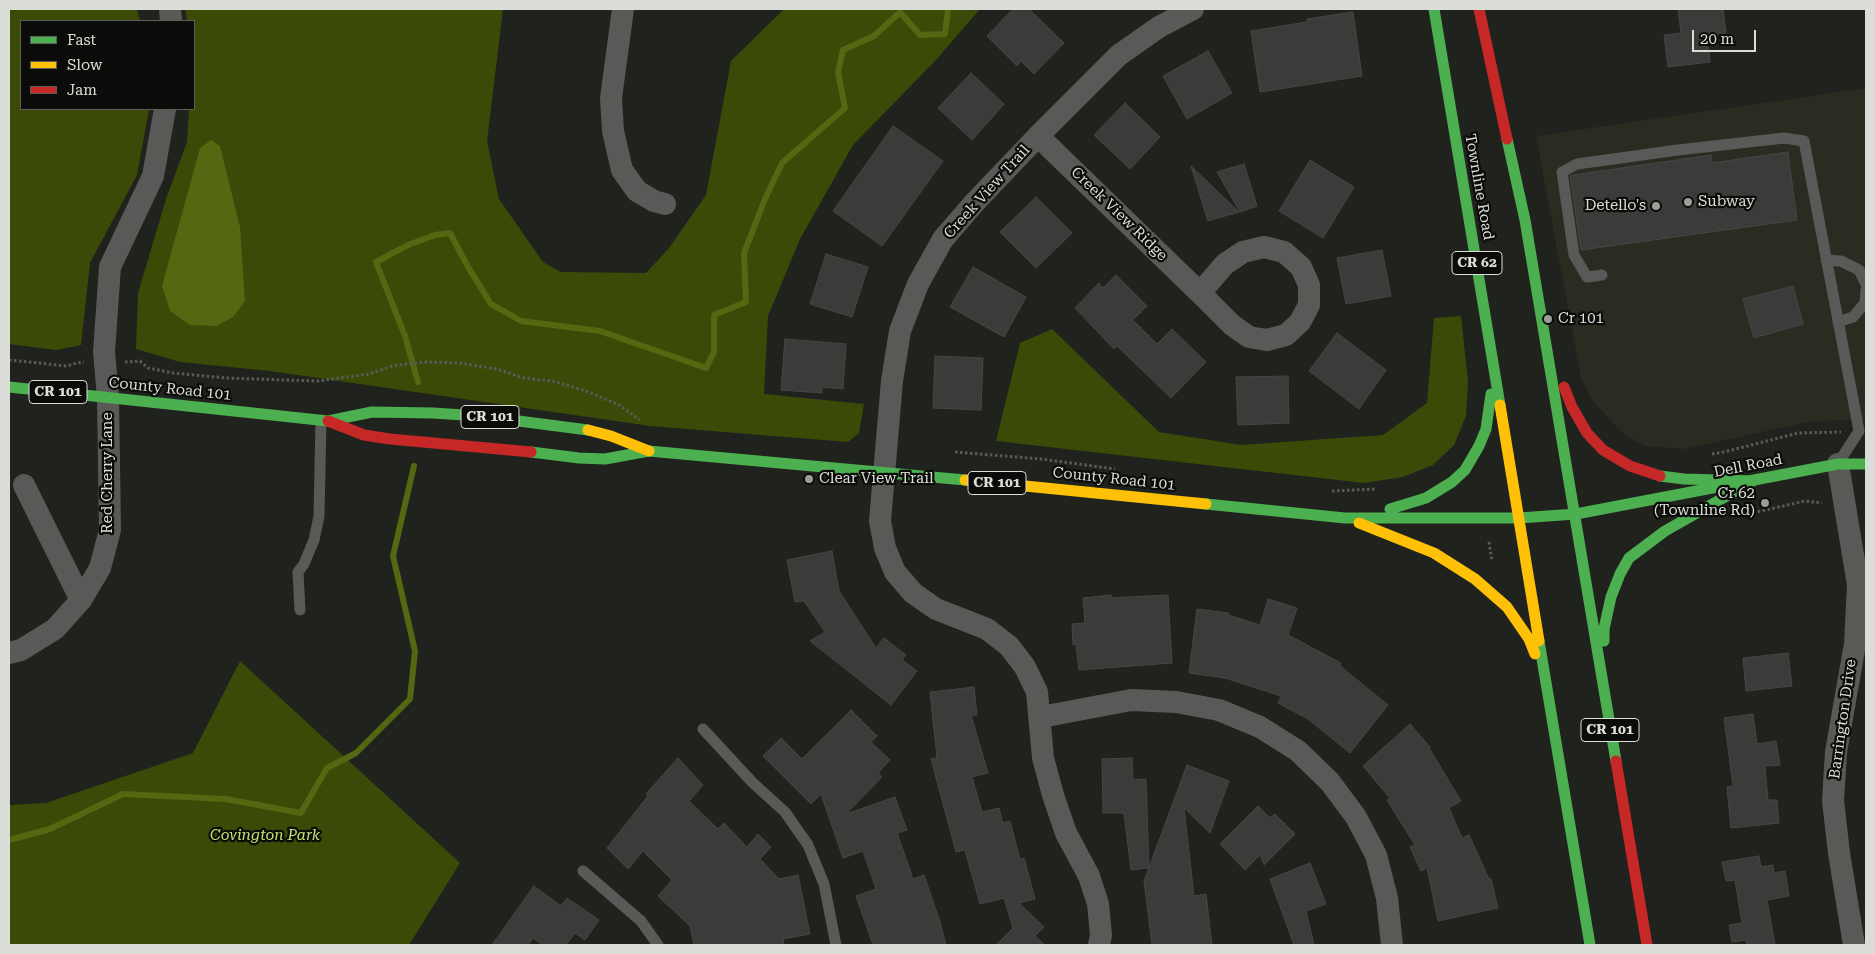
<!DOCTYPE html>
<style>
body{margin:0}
#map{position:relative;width:1875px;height:954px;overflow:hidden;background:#20221d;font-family:"Roboto Serif",serif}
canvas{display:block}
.frame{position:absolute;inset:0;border:10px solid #dbddd8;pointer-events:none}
.legend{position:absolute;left:20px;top:20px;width:175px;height:90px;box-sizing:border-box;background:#0b0c09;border:1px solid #5e605c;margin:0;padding:6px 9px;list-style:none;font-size:15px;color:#dbddd8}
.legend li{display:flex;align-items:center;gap:10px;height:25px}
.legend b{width:25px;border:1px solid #5e605c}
.scale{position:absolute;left:1692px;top:30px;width:64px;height:22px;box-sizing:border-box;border:2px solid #dbddd8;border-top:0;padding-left:6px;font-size:15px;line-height:18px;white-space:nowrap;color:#dbddd8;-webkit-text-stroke:4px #0b0c09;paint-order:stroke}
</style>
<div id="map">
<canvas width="1875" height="954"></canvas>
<div class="frame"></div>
<ul class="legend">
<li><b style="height:6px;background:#4caf50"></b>Fast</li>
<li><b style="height:6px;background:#ffc107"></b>Slow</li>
<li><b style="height:6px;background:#c62828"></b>Jam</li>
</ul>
<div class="scale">20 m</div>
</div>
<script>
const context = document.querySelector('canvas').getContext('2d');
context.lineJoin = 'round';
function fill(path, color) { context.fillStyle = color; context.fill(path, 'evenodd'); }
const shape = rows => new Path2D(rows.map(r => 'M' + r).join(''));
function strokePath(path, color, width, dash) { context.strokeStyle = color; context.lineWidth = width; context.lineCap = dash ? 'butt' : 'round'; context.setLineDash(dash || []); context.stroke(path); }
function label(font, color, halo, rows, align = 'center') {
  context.font = font + ' "Roboto Serif",serif'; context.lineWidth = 4.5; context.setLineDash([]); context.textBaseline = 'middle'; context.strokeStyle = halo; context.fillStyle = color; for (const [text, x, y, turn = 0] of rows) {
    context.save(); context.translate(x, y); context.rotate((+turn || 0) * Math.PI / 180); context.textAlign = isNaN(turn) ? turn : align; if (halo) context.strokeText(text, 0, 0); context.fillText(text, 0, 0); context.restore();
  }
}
fill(shape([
 [1866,88,1866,420,1813,421,1684,449,1645,446,1622,433,1591,399,1581,378,1536,136]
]), '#282c21');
fill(shape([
 [9,9,137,9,140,21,21,21,21,109,149,109,137,175,90,263,81,345,56,350,9,344],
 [185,9,503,9,487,141,499,199,543,262,561,272,646,273,669,248,706,195,731,61,784,9,980,9,936,60,853,145,800,239,768,316,764,394,864,404,859,433,848,442,650,426,270,371,180,362,136,349,138,293,166,199,187,142,189,109,194,109,194,21,187,21],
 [1461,316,1468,381,1466,416,1454,445,1433,465,1403,477,1364,483,996,441,1020,343,1052,329,1159,432,1241,445,1383,435,1427,403,1434,318],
 [240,661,460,863,409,945,9,945,9,805,46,803,193,753]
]), '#3c4a08');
fill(shape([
 [211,140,220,146,240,227,245,301,233,317,217,326,190,325,170,311,162,286,200,148]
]), '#556710');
strokePath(shape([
 [418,382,405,336,376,262,408,245,435,235,450,233,468,267,491,304,521,321,600,331,706,368,714,352,714,315,746,302,744,253,765,199,782,163,845,108,838,72,843,50,874,36,900,12,920,35,945,34,948,9],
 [9,840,50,829,123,794,226,799,301,813,327,768,356,753,410,699,415,651,393,556,414,466]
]), '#556710', 6);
const building = shape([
 [1013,9,1029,9,1064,43,1034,74,1021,61,1017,66,987,36,1013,9],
 [1678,9,1723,9,1726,33,1707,35,1710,62,1668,67,1664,35,1681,33,1678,9],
 [1353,12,1362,76,1260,92,1251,31,1307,22,1307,19,1353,12],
 [1208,51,1232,93,1187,119,1163,76,1208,51],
 [971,73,1004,104,972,140,938,108,971,73],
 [1125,103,1160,137,1130,169,1094,135,1125,103],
 [893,126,943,161,882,246,833,211,893,126],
 [1788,152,1797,220,1581,250,1570,176,1573,175,1711,155,1712,163,1788,152],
 [1310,160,1354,187,1323,238,1279,211,1310,160],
 [1244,164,1257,206,1240,212,1217,172,1244,164],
 [1191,166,1239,212,1208,221,1191,166],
 [1036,197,1072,233,1036,268,1000,232,1036,197],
 [1382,250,1391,296,1346,304,1337,258,1382,250],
 [826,254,868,267,852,317,810,304,826,254],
 [973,267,1026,297,1004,337,950,307,973,267],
 [1116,275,1147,306,1133,320,1157,344,1172,329,1206,362,1171,398,1117,346,1114,349,1075,308,1099,283,1103,288,1116,275],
 [1793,286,1803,324,1754,338,1743,299,1793,286],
 [1337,333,1386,370,1359,409,1309,371,1337,333],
 [785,339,846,344,843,389,822,387,822,393,781,390,785,339],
 [935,356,983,358,981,410,933,408,935,356],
 [1288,376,1289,423,1238,425,1236,377,1288,376],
 [832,551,839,591,876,648,884,638,906,655,902,660,917,671,891,705,810,641,825,632,804,601,795,602,787,560,832,551],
 [1111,595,1111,598,1168,595,1172,663,1079,670,1076,644,1073,645,1072,624,1085,623,1083,598,1111,595],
 [1268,599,1297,608,1288,635,1341,663,1340,666,1388,705,1350,753,1308,719,1278,703,1281,696,1225,678,1189,673,1197,609,1228,613,1228,615,1260,625,1268,599],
 [1788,653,1792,686,1746,691,1743,658,1788,653],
 [974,687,977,715,971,715,988,773,972,777,982,812,999,808,1003,823,1010,821,1020,859,1024,858,1035,899,1019,903,1044,927,1035,936,1045,945,996,945,1013,928,1004,898,980,904,965,850,956,852,931,759,937,758,930,692,974,687],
 [851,710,877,736,871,742,890,760,878,773,882,777,846,814,895,797,907,830,897,833,913,879,924,875,940,922,946,945,873,945,856,896,876,889,863,851,843,858,821,794,811,804,763,756,781,738,802,759,851,710],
 [1753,714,1757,744,1776,741,1780,765,1765,766,1768,800,1777,800,1779,823,1731,828,1727,787,1733,786,1724,718,1753,714],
 [1410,724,1430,747,1429,748,1461,801,1449,808,1462,838,1469,835,1489,879,1491,879,1498,908,1438,921,1427,868,1421,871,1410,847,1415,845,1387,800,1390,798,1363,766,1410,724],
 [678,758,703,785,689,801,718,829,724,823,747,847,758,834,771,847,760,859,779,879,798,875,810,934,783,939,784,945,694,945,690,926,658,896,672,880,643,851,628,869,607,848,648,796,646,794,678,758],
 [1132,758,1133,780,1146,779,1149,868,1131,870,1124,813,1103,813,1102,759,1132,758],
 [1187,765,1229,781,1210,833,1184,808,1194,896,1206,894,1212,945,1152,945,1144,881,1187,765],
 [1258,806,1270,818,1275,814,1295,834,1264,865,1260,855,1245,870,1220,844,1258,806],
 [1759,856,1761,867,1773,865,1774,873,1785,871,1789,896,1767,900,1775,945,1747,945,1746,940,1732,942,1729,925,1742,923,1735,880,1726,881,1722,862,1759,856],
 [1310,863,1326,904,1306,911,1314,945,1294,945,1270,879,1310,863],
 [534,886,561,906,567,898,599,920,585,940,575,933,566,945,543,945,533,938,528,945,492,945,534,886]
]);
fill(building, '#3a3c3a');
strokePath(building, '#454746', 1);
strokePath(shape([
 [9,360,67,366,77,363,84,362],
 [125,362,140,361,148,368,173,373,226,378,318,381,369,374,392,366,424,362,459,363,497,369,524,378,553,381,586,391,619,405,640,420],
 [955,452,1041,459,1115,469],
 [1712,454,1724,452,1798,433,1841,432],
 [1332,491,1376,489],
 [1748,514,1805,501,1822,503],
 [1489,542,1492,561]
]), '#5a5b58', 3, [2.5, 2.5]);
strokePath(shape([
 [1826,260,1841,261,1859,270,1866,284],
 [1602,275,1587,277,1574,255,1562,172,1577,164,1678,150,1784,138,1804,141,1859,431,1839,462],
 [1838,322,1853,317,1865,303,1866,289],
 [300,610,298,572,304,564,314,540,319,516,321,420],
 [703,729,753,783,785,812,808,845,824,884,836,945],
 [583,871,641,921,658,945]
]), '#595a58', 11);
strokePath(shape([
 [170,9,171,21],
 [623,9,611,98,613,131,622,170,637,191,654,201,665,204],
 [1038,136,1200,293],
 [1264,247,1284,252,1301,267,1309,285,1309,305,1300,322,1286,335,1267,340,1249,337,1232,325,1200,293,1225,264,1243,252,1264,247],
 [1838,464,1858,585,1855,644,1836,752,1833,801,1839,853,1854,945],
 [24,485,81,600],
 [9,653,21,650,55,629,81,600,100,568,110,530,108,397,104,352,110,267,153,176,165,109],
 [1041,717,1131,700,1176,702,1219,710,1260,727,1298,751,1330,782,1356,817,1376,855,1387,898,1392,945],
 [1099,945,1101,935,1098,904,1089,876,1066,833,1053,795,1043,758,1037,692,1025,667,1009,646,987,629,936,609,913,593,895,572,885,548,880,521,892,381,900,331,918,284,943,239,976,201,1038,136,1119,55,1159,27,1193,9]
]), '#595a58', 22);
strokePath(shape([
 [1434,9,1500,405],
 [1507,139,1525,220,1616,761],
 [9,387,328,421,372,412,433,413,480,416,588,430],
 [531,452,579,458,605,459,649,451,965,480],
 [1660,476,1684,479,1753,481],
 [1206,504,1345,518,1519,518,1576,514],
 [1390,509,1426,498,1452,482,1465,470,1479,446,1486,429,1491,394],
 [1576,514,1838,464,1866,464],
 [1539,641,1590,945],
 [1604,641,1604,629,1611,597,1620,574,1629,558,1665,531,1753,481]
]), '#4caf50', 11);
strokePath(shape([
 [1500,405,1539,641],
 [588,430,611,436,649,451],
 [965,480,1206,504],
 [1359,523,1434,553,1475,579,1507,607,1529,639,1535,654]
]), '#ffc107', 11);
strokePath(shape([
 [1479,9,1507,139],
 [1564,387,1572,407,1587,433,1603,450,1630,466,1660,476],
 [328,421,364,435,390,439,531,452],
 [1616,761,1647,945]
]), '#c62828', 11);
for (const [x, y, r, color] of [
 [1688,202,5,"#9a9c97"],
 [1656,206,5,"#9a9c97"],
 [1548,319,5,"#9a9c97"],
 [809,479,5,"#9a9c97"],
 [1765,503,5,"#9a9c97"]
]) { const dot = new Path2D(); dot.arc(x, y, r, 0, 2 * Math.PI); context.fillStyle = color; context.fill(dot); strokePath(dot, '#0b0c09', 2); }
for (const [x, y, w] of [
 [1477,263,50],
 [58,392,58],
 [490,417,58],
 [997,483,58],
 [1610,730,58]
]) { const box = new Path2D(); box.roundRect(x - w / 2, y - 11.5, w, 23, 4); context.fillStyle = '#0b0c09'; context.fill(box); strokePath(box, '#dbddd8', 1); }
label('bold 14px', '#dbddd8', null, [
 ["CR 62",1477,263],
 ["CR 101",58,392],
 ["CR 101",490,417],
 ["CR 101",997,483],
 ["CR 101",1610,730]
]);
label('15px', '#dbddd8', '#0b0c09', [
 ["Townline Road",1479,187,80],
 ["Creek View Trail",987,192,-48],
 ["Creek View Ridge",1119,214,44],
 ["County Road 101",170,389,6],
 ["Dell Road",1748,466,-11],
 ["Red Cherry Lane",108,473,-90],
 ["County Road 101",1114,479,6],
 ["Barrington Drive",1843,719,-82]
]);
label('15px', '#dbddd8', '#0b0c09', [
 ["Subway",1698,202],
 ["Detello's",1646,206,"right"],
 ["Cr 101",1558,319],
 ["Clear View Trail",819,479],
 ["Cr 62",1755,494,"right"],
 ["(Townline Rd)",1755,511,"right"]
], 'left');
label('italic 15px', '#c5e470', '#0b0c09', [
 ["Covington Park",265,836]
]);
</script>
